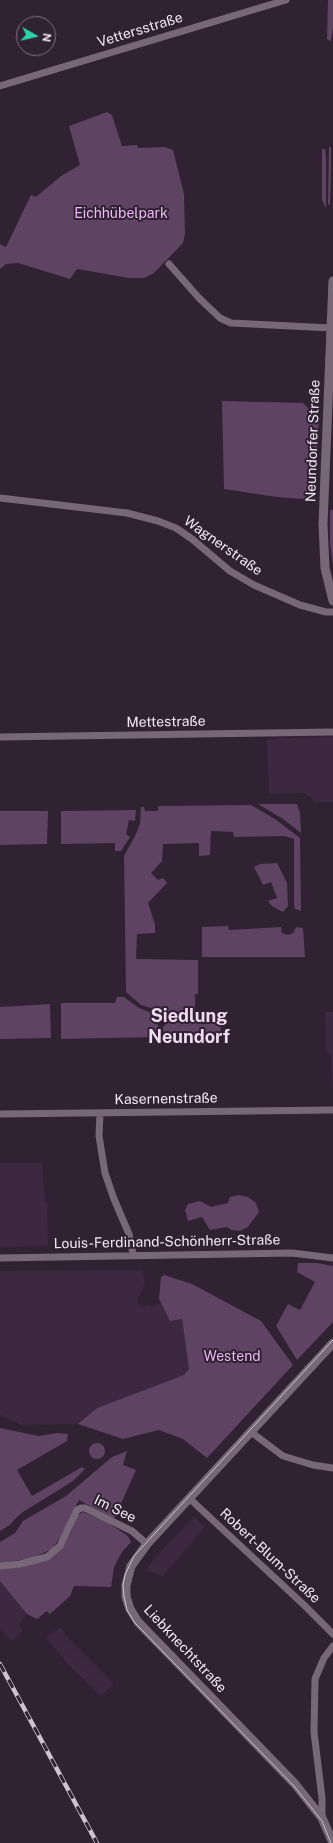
<!DOCTYPE html>
<meta charset="utf-8">
<style>
body{margin:0}
#map{position:relative;width:333px;height:1843px;overflow:hidden;background:#302133;font-family:"Public Sans",sans-serif}
canvas{display:block}
.north{position:absolute;left:16px;top:16px;width:40px;height:40px;box-sizing:border-box;background:#302133;border:1px solid #7d7080;border-radius:50%;rotate:98deg;font-size:11px;font-weight:700;line-height:16px;text-align:center;color:#f1e7f3}
.north::after{content:'';display:block;margin:auto;width:14px;height:18px;background:#2bd5ac;clip-path:polygon(50% 0,100% 100%,50% 72%,0 100%)}
</style>
<div id="map">
<canvas width="333" height="1843"></canvas>
<div class="north">N</div>
</div>
<script>
const context = document.querySelector('canvas').getContext('2d');
context.lineJoin = 'round';
function fill(path, color) { context.fillStyle = color; context.fill(path, 'evenodd'); }
const shape = rows => new Path2D(rows.map(r => 'M' + r).join(''));
function strokePath(path, color, width, dash) { context.strokeStyle = color; context.lineWidth = width; context.lineCap = dash ? 'butt' : 'round'; context.setLineDash(dash || []); context.stroke(path); }
function label(font, color, halo, rows, align = 'center') {
  context.font = font + ' "Public Sans",sans-serif'; context.lineWidth = 4; context.setLineDash([]); context.textBaseline = 'middle'; context.strokeStyle = halo; context.fillStyle = color; for (const [text, x, y, turn = 0] of rows) {
    context.save(); context.translate(x, y); context.rotate((+turn || 0) * Math.PI / 180); context.textAlign = isNaN(turn) ? turn : align; if (halo) context.strokeText(text, 0, 0); context.fillText(text, 0, 0); context.restore();
  }
}
fill(shape([
 [333,737,333,802,313,802,311,797,303,793,269,794,267,739],
 [325,1012,333,1012,333,1098,331,1055,326,1052],
 [0,1163,42,1163,45,1201,47,1201,48,1246,0,1247],
 [142,1270,145,1284,137,1300,141,1307,148,1304,151,1307,161,1303,170,1321,182,1319,189,1369,184,1375,97,1408,78,1424,21,1425,0,1415,0,1271],
 [194,1516,205,1527,163,1576,146,1570,155,1558],
 [0,1581,27,1614,19,1623,22,1631,12,1641,0,1629],
 [60,1627,68,1638,114,1684,101,1696,68,1664,46,1638]
]), '#3c2840');
fill(shape([
 [328,0,333,0,333,27,331,40,330,41,327,39],
 [107,112,112,115,122,146,137,145,138,148,165,147,173,150,184,194,185,234,183,243,154,273,144,278,129,278,77,269,70,279,18,263,6,264,0,269,0,244,6,247,31,195,36,197,61,176,80,165,69,126],
 [329,147,331,147,331,172,330,205,328,204],
 [322,149,325,149,326,157,326,208,322,200],
 [222,401,303,403,309,409,316,411,316,415,319,415,315,500,277,497,224,489],
 [330,510,333,510,333,565,330,543],
 [258,804,297,804,300,813,301,833,283,819],
 [251,805,275,819,300,838,301,911,295,909,294,905,294,839,284,836,234,837,233,832,211,831,210,855,199,856,199,843,163,844,162,861,151,873,158,880,163,878,167,883,148,903,155,924,155,933,137,934,136,959,198,960,198,994,195,994,195,1015,163,1012,141,1005,126,992,124,856,136,834,140,824,141,807,144,807,145,811,158,811,158,806],
 [136,810,135,821,129,820,126,834,130,837,121,851,115,851,115,843,61,844,61,811],
 [0,811,48,811,47,844,0,845],
 [277,863,287,883,288,906,283,912,272,906,268,901,277,898,271,882,263,885,254,867,260,864],
 [228,926,229,930,281,927,282,933,288,935,293,933,296,927,303,928,305,957,202,957,202,927],
 [117,997,124,997,139,1008,156,1015,160,1037,61,1039,61,1003,115,1003],
 [50,1004,51,1038,0,1039,0,1007],
 [171,1019,220,1020,221,1036,164,1037,163,1027],
 [238,1195,248,1197,256,1203,259,1212,248,1227,240,1231,232,1230,227,1227,210,1230,202,1217,188,1221,185,1210,188,1204,200,1201,211,1207,228,1203,230,1197],
 [298,1263,317,1263,333,1266,333,1322,297,1360,276,1326,288,1304,300,1310,315,1282,297,1272],
 [164,1275,192,1284,261,1321,293,1365,207,1458,183,1439,159,1430,123,1439,78,1424,97,1408,184,1375,189,1369,182,1319,170,1321,159,1299,161,1277],
 [0,1428,39,1436,57,1433,68,1434,67,1441,17,1470,32,1496,82,1467,85,1469,73,1481,23,1512,15,1519,10,1525,0,1531],
 '89 1451a8 8 0 1 1 16 0a8 8 0 1 1-16 0Z',
 [127,1451,123,1465,136,1470,114,1519,79,1500,61,1536,52,1549,33,1558,0,1563,0,1542,15,1533,23,1521,66,1496,112,1457],
 [83,1512,105,1521,128,1536,131,1542,122,1552,114,1567,111,1587,74,1586,70,1596,50,1614,47,1611,37,1619,27,1614,0,1581,0,1568,38,1561,64,1545,71,1532,76,1516]
]), '#5e4462');
strokePath(shape([
 [0,86,286,0],
 [169,264,199,298,220,318,231,323,331,328],
 [0,498,127,513,158,521,176,528,192,539,230,571,254,585,300,605,326,612,333,612],
 [0,737,333,732],
 [100,1113,99,1136,105,1173,114,1199,129,1234,133,1254],
 [0,1114,333,1110],
 [0,1258,292,1253,333,1258],
 [251,1432,283,1456,313,1465,333,1468],
 [189,1498,304,1605,333,1634],
 [0,1566,20,1564,47,1557,60,1546,77,1510,81,1508,85,1508,132,1531,147,1544],
 [322,1818,322,1798,314,1732,315,1679,324,1658,333,1646]
]), '#776779', 7);
strokePath(shape([
 [333,281,323,524,325,568,333,601],
 [333,1343,147,1544,131,1566,126,1585,126,1597,130,1609,138,1622,295,1784,322,1818,333,1843]
]), '#776779', 9);
strokePath(shape([
 [331,1843,322,1821,294,1786,135,1623,127,1610,124,1596,123,1585,125,1575,134,1556,333,1340]
]), '#cec3d1', 1);
const rail = shape([
 [0,1664,97,1843]
]);
strokePath(rail, '#cec3d1', 4.5);
strokePath(rail, '#302133', 3, [9]);
label('14px', '#f1e7f3', '#302133', [
 ["Vettersstraße",140,30,-17],
 ["Neundorfer Straße",313,441,-88],
 ["Wagnerstraße",223,546,35],
 ["Mettestraße",166,722,-1],
 ["Kasernenstraße",166,1099,-1],
 ["Louis-Ferdinand-Schönherr-Straße",167,1242,-1],
 ["Im See",115,1509,26],
 ["Robert-Blum-Straße",270,1556,43],
 ["Liebknechtstraße",185,1649,47]
]);
label('14px', '#eeb8f7', '#302133', [
 ["Eichhübelpark",121,214],
 ["Westend",232,1357]
]);
label('bold 18px', '#f0dbf3', '#302133', [
 ["Siedlung",189,1016],
 ["Neundorf",189,1037]
]);
</script>
